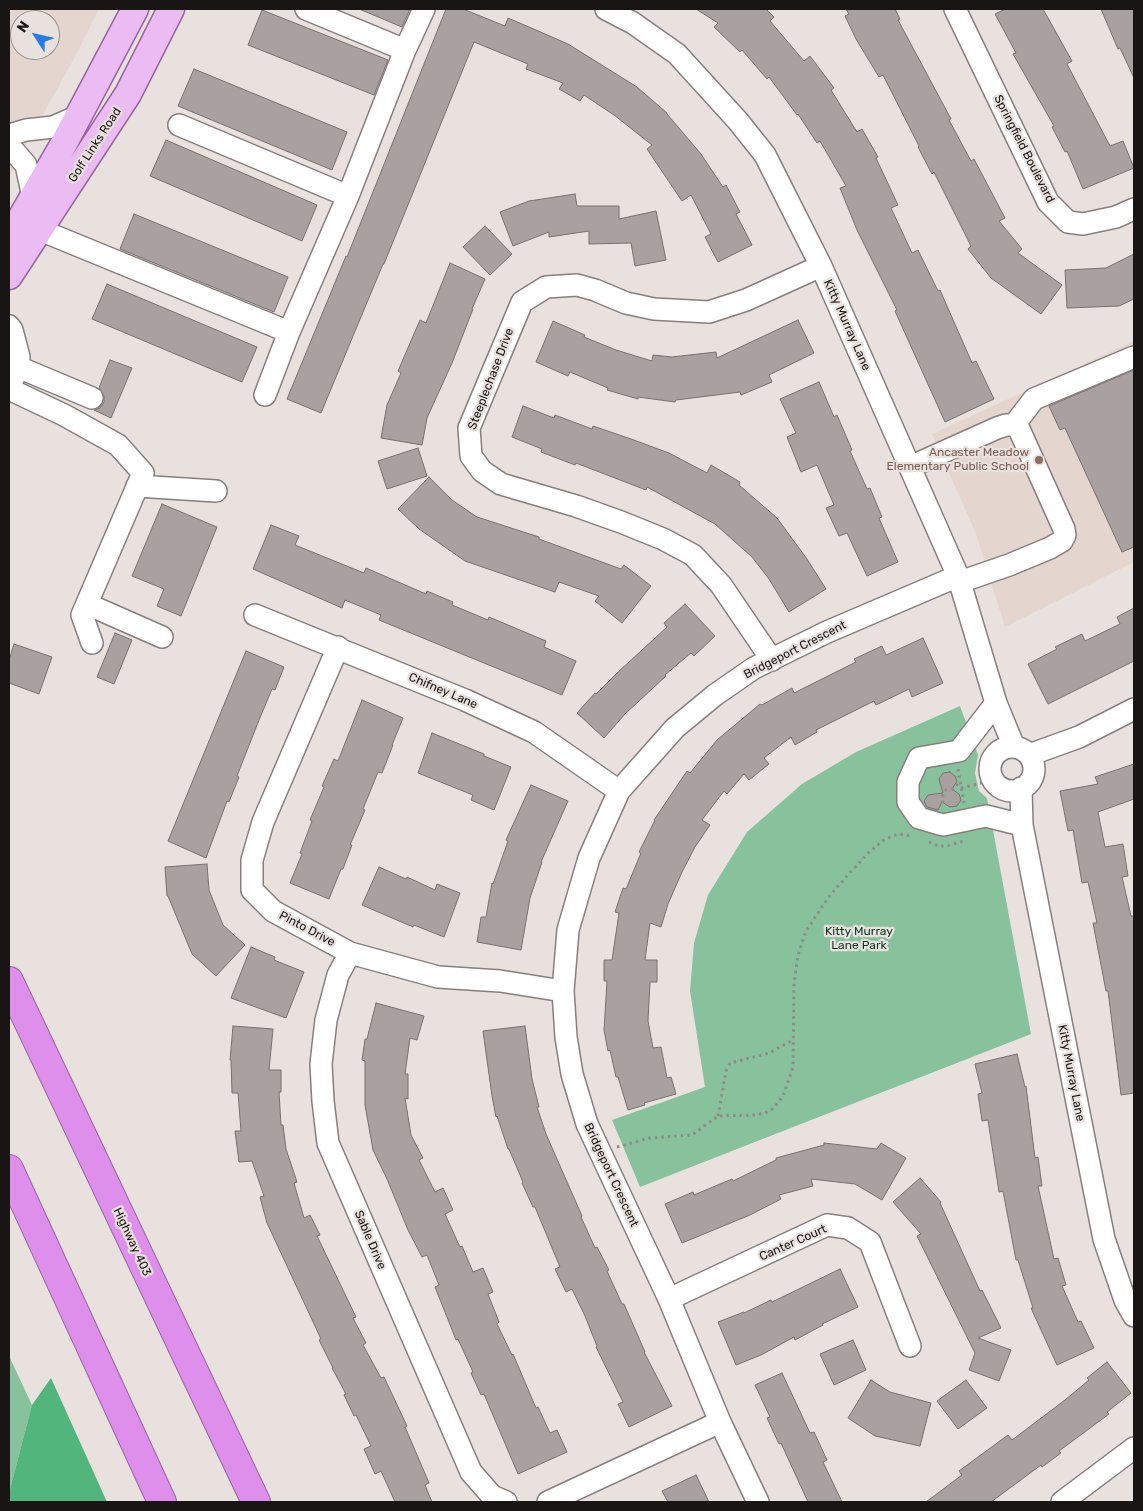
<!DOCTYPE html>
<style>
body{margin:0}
#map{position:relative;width:1143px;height:1511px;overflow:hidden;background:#e9e1de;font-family:Rubik,sans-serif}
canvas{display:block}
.frame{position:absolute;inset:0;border:10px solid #181514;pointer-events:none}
.north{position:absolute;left:10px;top:10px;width:50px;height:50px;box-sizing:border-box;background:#e9e1de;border:1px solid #958f8d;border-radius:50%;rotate:305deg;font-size:14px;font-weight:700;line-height:20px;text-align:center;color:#181514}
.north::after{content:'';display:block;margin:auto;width:18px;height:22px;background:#277be6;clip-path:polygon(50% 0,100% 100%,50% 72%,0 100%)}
</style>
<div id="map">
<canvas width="1143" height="1511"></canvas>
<div class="frame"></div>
<div class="north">N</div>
</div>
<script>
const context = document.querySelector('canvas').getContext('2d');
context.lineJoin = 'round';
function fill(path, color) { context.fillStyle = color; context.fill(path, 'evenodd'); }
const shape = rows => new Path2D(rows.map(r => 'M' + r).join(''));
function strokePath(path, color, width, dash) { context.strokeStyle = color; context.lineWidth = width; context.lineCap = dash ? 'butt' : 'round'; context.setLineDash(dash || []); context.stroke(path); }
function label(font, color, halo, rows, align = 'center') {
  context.font = font + ' Rubik,sans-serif'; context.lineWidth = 4.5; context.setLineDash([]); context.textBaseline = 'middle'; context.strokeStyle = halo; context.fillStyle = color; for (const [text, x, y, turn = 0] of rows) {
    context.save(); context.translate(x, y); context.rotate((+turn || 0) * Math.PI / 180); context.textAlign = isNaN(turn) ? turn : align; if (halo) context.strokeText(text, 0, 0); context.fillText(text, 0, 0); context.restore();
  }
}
fill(shape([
 [9,9,99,9,76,55,9,176],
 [20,20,50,20,50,50,20,50],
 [1134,341,1134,562,1005,627,976,534,932,434]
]), '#e5d5cf');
fill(shape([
 [960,706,978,755,975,773,979,791,987,798,1031,1034,640,1187,612,1120,705,1087,690,991,694,943,708,895,747,832,802,784,856,752],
 [9,1356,32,1405,9,1493]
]), '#87c29d');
fill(shape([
 [51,1378,107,1502,9,1502,9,1493,32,1405]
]), '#51b57c');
const building = shape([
 [359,9,410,9,402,27,359,9],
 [446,9,463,9,505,26,508,18,536,30,568,44,637,87,667,113,667,114,701,154,723,187,726,185,740,212,736,214,752,245,718,262,705,237,711,234,691,195,682,201,647,149,652,145,614,115,584,95,580,101,559,89,563,83,526,69,528,64,474,42,384,264,383,264,321,413,287,399,346,256,347,257,446,9],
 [696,9,766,9,774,17,770,21,804,61,810,56,834,88,831,90,857,132,862,129,878,157,876,158,898,205,891,208,912,253,918,250,938,291,940,290,972,363,976,361,994,399,945,422,895,311,897,310,857,230,840,188,846,186,820,141,817,143,798,114,797,115,769,77,767,79,742,50,740,52,714,27,718,23,696,9],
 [846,9,895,9,900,19,898,20,951,119,949,120,971,161,974,159,1005,218,999,221,1022,249,1018,253,1062,285,1041,314,991,278,968,249,971,246,934,172,932,174,918,147,919,146,883,75,879,77,856,39,845,16,849,14,846,9],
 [1005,9,1043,9,1072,61,1067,64,1110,146,1123,141,1134,168,1083,189,1067,151,1065,152,1052,127,1054,126,1013,54,1016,53,995,14,1005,9],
 [1101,9,1134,9,1134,78,1120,48,1118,49,1101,9],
 [262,10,388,60,374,95,248,45,262,10],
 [194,69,347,132,332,170,178,106,194,69],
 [166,140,317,205,302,241,150,176,166,140],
 [575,194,577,206,619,206,619,219,656,211,666,260,635,266,631,243,589,244,589,231,549,237,549,232,513,246,500,212,529,201,575,194],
 [134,214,288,277,274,312,120,249,134,214],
 [485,226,512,254,490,275,463,247,485,226],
 [1134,254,1134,299,1119,306,1067,308,1065,270,1106,268,1134,254],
 [450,263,485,279,472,309,473,309,452,363,427,418,422,445,381,438,387,405,401,373,398,371,420,320,426,323,450,263],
 [107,284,257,347,242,382,92,319,107,284],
 [798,320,814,353,769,375,772,382,741,395,740,392,676,400,675,402,638,397,638,399,607,390,608,388,570,372,568,376,536,362,553,321,585,335,584,337,616,350,652,361,653,355,672,357,716,352,717,358,798,320],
 [110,360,132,368,111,418,94,410,100,408,104,402,104,396,99,388,110,360],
 [1134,370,1134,547,1122,552,1065,428,1060,430,1049,406,1134,370],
 [819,382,834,417,837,415,852,450,850,451,867,489,870,488,882,517,879,518,898,562,867,576,847,533,839,536,826,508,834,505,817,465,801,472,787,437,796,433,780,399,819,382],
 [523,406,554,418,555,415,592,429,593,426,631,439,669,453,707,473,711,465,740,482,739,485,777,518,807,559,826,589,789,612,769,579,752,557,715,524,647,487,646,490,576,463,575,465,541,452,542,449,512,437,523,406],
 [418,448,427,476,387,489,378,461,418,448],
 [429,477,452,500,477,517,539,537,539,539,621,569,624,565,651,586,622,623,595,601,599,596,559,582,555,592,465,561,419,529,398,509,429,477],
 [162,504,217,527,181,616,157,606,164,589,132,576,162,504],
 [271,525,299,536,295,545,364,573,366,568,426,594,427,591,453,602,452,605,488,620,489,617,546,641,544,647,576,661,562,695,379,620,381,615,345,600,342,608,253,569,271,525],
 [685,604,715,636,694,656,691,653,665,675,666,676,625,714,604,738,577,713,595,693,596,694,616,674,667,627,664,623,685,604],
 [1134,608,1134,661,1048,704,1028,664,1057,649,1055,647,1082,634,1085,641,1120,624,1117,617,1134,608],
 [115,633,132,640,114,684,97,677,115,633],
 [923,638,943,683,912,697,909,689,876,705,874,701,816,730,817,732,795,745,791,737,764,758,769,764,749,780,744,774,727,794,724,791,702,820,710,825,695,847,682,872,668,904,661,927,650,923,645,960,657,960,657,982,650,982,648,1021,653,1048,661,1047,667,1078,671,1077,676,1094,644,1103,645,1105,628,1110,618,1077,616,1077,610,1050,608,1051,604,1030,607,981,604,981,604,960,612,960,619,913,615,912,623,888,626,889,641,853,639,852,655,820,654,820,687,771,690,773,717,740,760,704,762,705,792,688,794,693,856,662,854,659,882,646,886,655,923,638],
 [14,644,52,657,39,694,9,683,9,660,14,644],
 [246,651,284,667,275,690,272,689,259,720,237,776,239,777,229,802,227,801,206,858,168,841,246,651],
 [362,700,403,718,392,745,393,745,382,773,378,772,363,809,365,810,350,845,352,845,343,869,341,869,329,899,290,883,302,854,300,853,312,821,310,820,324,787,322,786,334,759,338,761,362,700],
 [432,733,484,754,484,756,511,767,494,810,471,800,473,795,418,773,432,733],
 [1134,764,1134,799,1098,812,1105,847,1123,844,1128,876,1122,877,1131,916,1134,916,1134,1093,1121,1095,1108,991,1106,991,1093,923,1097,923,1088,882,1082,883,1073,830,1068,831,1060,791,1098,784,1095,777,1134,764],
 [950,772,955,776,957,781,952,789,959,794,961,800,957,806,950,807,942,802,938,810,927,807,924,801,928,795,943,793,939,779,943,773,950,772],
 [531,785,568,801,541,862,542,862,530,898,521,950,477,942,481,917,486,917,492,883,493,884,508,841,506,840,531,785],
 [207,864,209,890,223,925,245,945,216,976,192,954,168,896,167,896,165,867,207,864],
 [379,867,406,879,407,877,435,890,437,884,460,893,444,937,414,925,413,927,362,905,379,867],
 [251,947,275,957,274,960,304,972,286,1018,231,998,251,947],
 [376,1003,424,1016,417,1040,410,1038,405,1074,408,1074,408,1099,405,1098,411,1135,423,1158,419,1160,435,1192,443,1188,453,1210,445,1214,460,1247,462,1246,473,1272,483,1268,493,1292,488,1294,499,1322,497,1324,512,1355,513,1354,536,1408,538,1407,550,1433,557,1430,567,1452,518,1474,484,1394,481,1395,471,1373,473,1372,458,1339,456,1340,447,1317,435,1287,439,1285,427,1255,422,1257,408,1230,387,1179,373,1150,365,1105,365,1061,362,1060,365,1039,367,1039,376,1003],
 [233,1026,273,1029,269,1070,281,1070,281,1092,279,1092,281,1125,283,1125,286,1149,297,1182,294,1183,304,1218,310,1215,320,1235,317,1236,356,1317,353,1318,366,1343,363,1345,381,1378,384,1377,407,1426,405,1427,429,1483,425,1485,432,1502,395,1502,381,1471,375,1474,364,1449,371,1446,356,1415,354,1416,344,1395,346,1394,332,1368,333,1368,319,1340,321,1339,267,1223,260,1197,264,1196,252,1161,239,1162,235,1131,241,1131,238,1093,232,1093,231,1060,230,1060,233,1026],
 [525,1026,532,1079,539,1107,537,1107,546,1134,582,1216,581,1217,595,1248,597,1247,609,1270,607,1271,622,1304,624,1304,645,1352,644,1352,672,1406,629,1427,618,1404,623,1402,596,1347,597,1346,585,1316,572,1289,566,1292,555,1269,560,1267,535,1207,533,1207,522,1183,523,1182,509,1149,508,1149,497,1116,496,1117,492,1096,483,1031,525,1026],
 [1017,1054,1025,1087,1026,1086,1035,1158,1038,1157,1042,1186,1038,1186,1054,1259,1058,1258,1066,1285,1062,1286,1078,1322,1081,1321,1094,1348,1057,1365,1031,1308,1033,1308,1018,1260,1016,1260,1003,1191,999,1192,988,1120,982,1121,978,1094,982,1093,975,1064,1017,1054],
 [824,1143,877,1149,881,1143,906,1158,882,1200,855,1184,811,1179,813,1186,779,1195,781,1199,750,1215,682,1243,665,1204,693,1192,694,1195,732,1179,733,1181,776,1160,776,1158,824,1145,824,1143],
 [920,1178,941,1202,940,1203,980,1291,982,1290,1001,1328,978,1338,1011,1350,999,1381,969,1370,975,1353,917,1236,921,1234,893,1202,920,1178],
 [840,1269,858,1307,822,1324,823,1325,795,1340,794,1337,761,1355,736,1365,718,1322,744,1312,744,1313,771,1300,772,1302,840,1269],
 [853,1340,866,1370,834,1385,820,1354,853,1340],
 [1107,1362,1131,1393,1107,1412,1109,1414,1059,1451,1061,1453,1042,1467,1041,1465,991,1502,926,1502,962,1475,959,1471,1008,1435,1012,1440,1065,1400,1089,1380,1087,1378,1107,1362],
 [782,1373,810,1433,814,1432,827,1460,823,1462,842,1502,808,1502,781,1443,779,1444,767,1418,770,1417,755,1385,782,1373],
 [871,1380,890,1392,931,1403,920,1446,875,1436,848,1418,871,1380],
 [966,1380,987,1408,958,1429,937,1401,966,1380],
 [696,1475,709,1502,668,1502,662,1491,696,1475]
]);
fill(building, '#a9a19f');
strokePath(building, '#78706e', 1);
const minor = shape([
 [306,9,405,50],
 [606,9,633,23,677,54,738,121,765,155,821,266,958,576,996,703,1014,747],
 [955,9,1048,202,1068,222,1083,224,1116,217,1134,209],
 [179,125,348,196],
 [9,135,26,130,53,127,78,116],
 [9,149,13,150,26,165,33,197],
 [40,230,289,332],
 [9,326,12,330,19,357,18,367,13,379],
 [18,367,92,398],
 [9,389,64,415,118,445,143,473,82,615,92,643],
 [265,395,289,332,348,196,405,50,424,9],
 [1014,425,1034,399,1134,357],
 [910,467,997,428,1006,425,1014,425,1019,429,1064,529,1065,535,1062,541,1050,548,1009,565,960,582],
 [137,486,216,491],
 [87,604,162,637],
 [255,615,465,700,534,732,619,791],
 [338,647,263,822,252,860,252,890,273,911,350,953,438,977,500,981,563,991],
 [772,660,721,585,693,555,663,539,621,522,576,506,501,484,482,471,471,456,469,428,522,302,546,287,577,285,595,290,626,303,654,309,709,312,746,300,821,266],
 [996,703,959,751,919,758,908,782,908,802,919,818,943,825,986,816,1022,825],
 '990 769a22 22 0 1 1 44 0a22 22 0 1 1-44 0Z',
 [1029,755,1079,737,1134,709],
 [1021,788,1022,825,1104,1239,1125,1300,1134,1316],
 [350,953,338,975,326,1020,321,1064,323,1101,328,1143,471,1472,492,1496,506,1502],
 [669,1299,827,1225,848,1228,870,1242,910,1346],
 [548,1502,720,1422],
 [758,1502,720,1422,669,1299,587,1124,572,1074,566,1037,563,991,568,930,589,858,619,791,675,728,715,695,754,668,827,632,958,576],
 [1062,1502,1134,1448]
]);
const major = shape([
 [9,239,62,147,135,9],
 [9,276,128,94,171,9]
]);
const highway = shape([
 [9,981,256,1502],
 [9,1169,162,1502]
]);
strokePath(minor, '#877f7d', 24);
strokePath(major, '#9964a0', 29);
strokePath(highway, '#9964a0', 30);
strokePath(shape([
 [958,769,964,803],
 [961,788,993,780],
 [943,803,942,797,946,790,954,789,960,781],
 [929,842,938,846,947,846,964,841],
 [718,1116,726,1071,730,1063,769,1053,793,1040],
 [617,1147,650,1138,692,1135,718,1116,755,1115,765,1113,774,1108,783,1096,793,1067,794,984,798,955,806,931,830,895,868,853,885,839,898,834,912,836]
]), '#908a88', 3, [2.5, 4]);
strokePath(minor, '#fff', 21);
strokePath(major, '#ebbcf3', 26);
strokePath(highway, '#de8feb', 28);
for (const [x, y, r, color] of [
 [1039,460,5,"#8d6e63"]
]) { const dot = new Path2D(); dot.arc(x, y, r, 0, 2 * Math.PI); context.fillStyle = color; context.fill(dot); strokePath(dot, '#e9e1de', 2); }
label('12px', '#181514', '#e9e1de', [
 ["Golf Links Road",95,145,-57],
 ["Springfield Boulevard",1024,149,63],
 ["Kitty Murray Lane",847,325,66],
 ["Steeplechase Drive",491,379,-69],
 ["Bridgeport Crescent",795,650,-27],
 ["Chifney Lane",443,691,23],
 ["Pinto Drive",307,929,28],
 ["Kitty Murray Lane",1071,1073,79],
 ["Bridgeport Crescent",611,1175,65],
 ["Sable Drive",370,1240,67],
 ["Highway 403",132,1242,65],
 ["Canter Court",793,1243,-24]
]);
label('12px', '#785e54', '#e9e1de', [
 ["Ancaster Meadow",1029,453],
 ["Elementary Public School",1029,467]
], 'right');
label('12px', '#0c3720', '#e9e1de', [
 ["Kitty Murray",859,932],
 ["Lane Park",859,946]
]);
</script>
